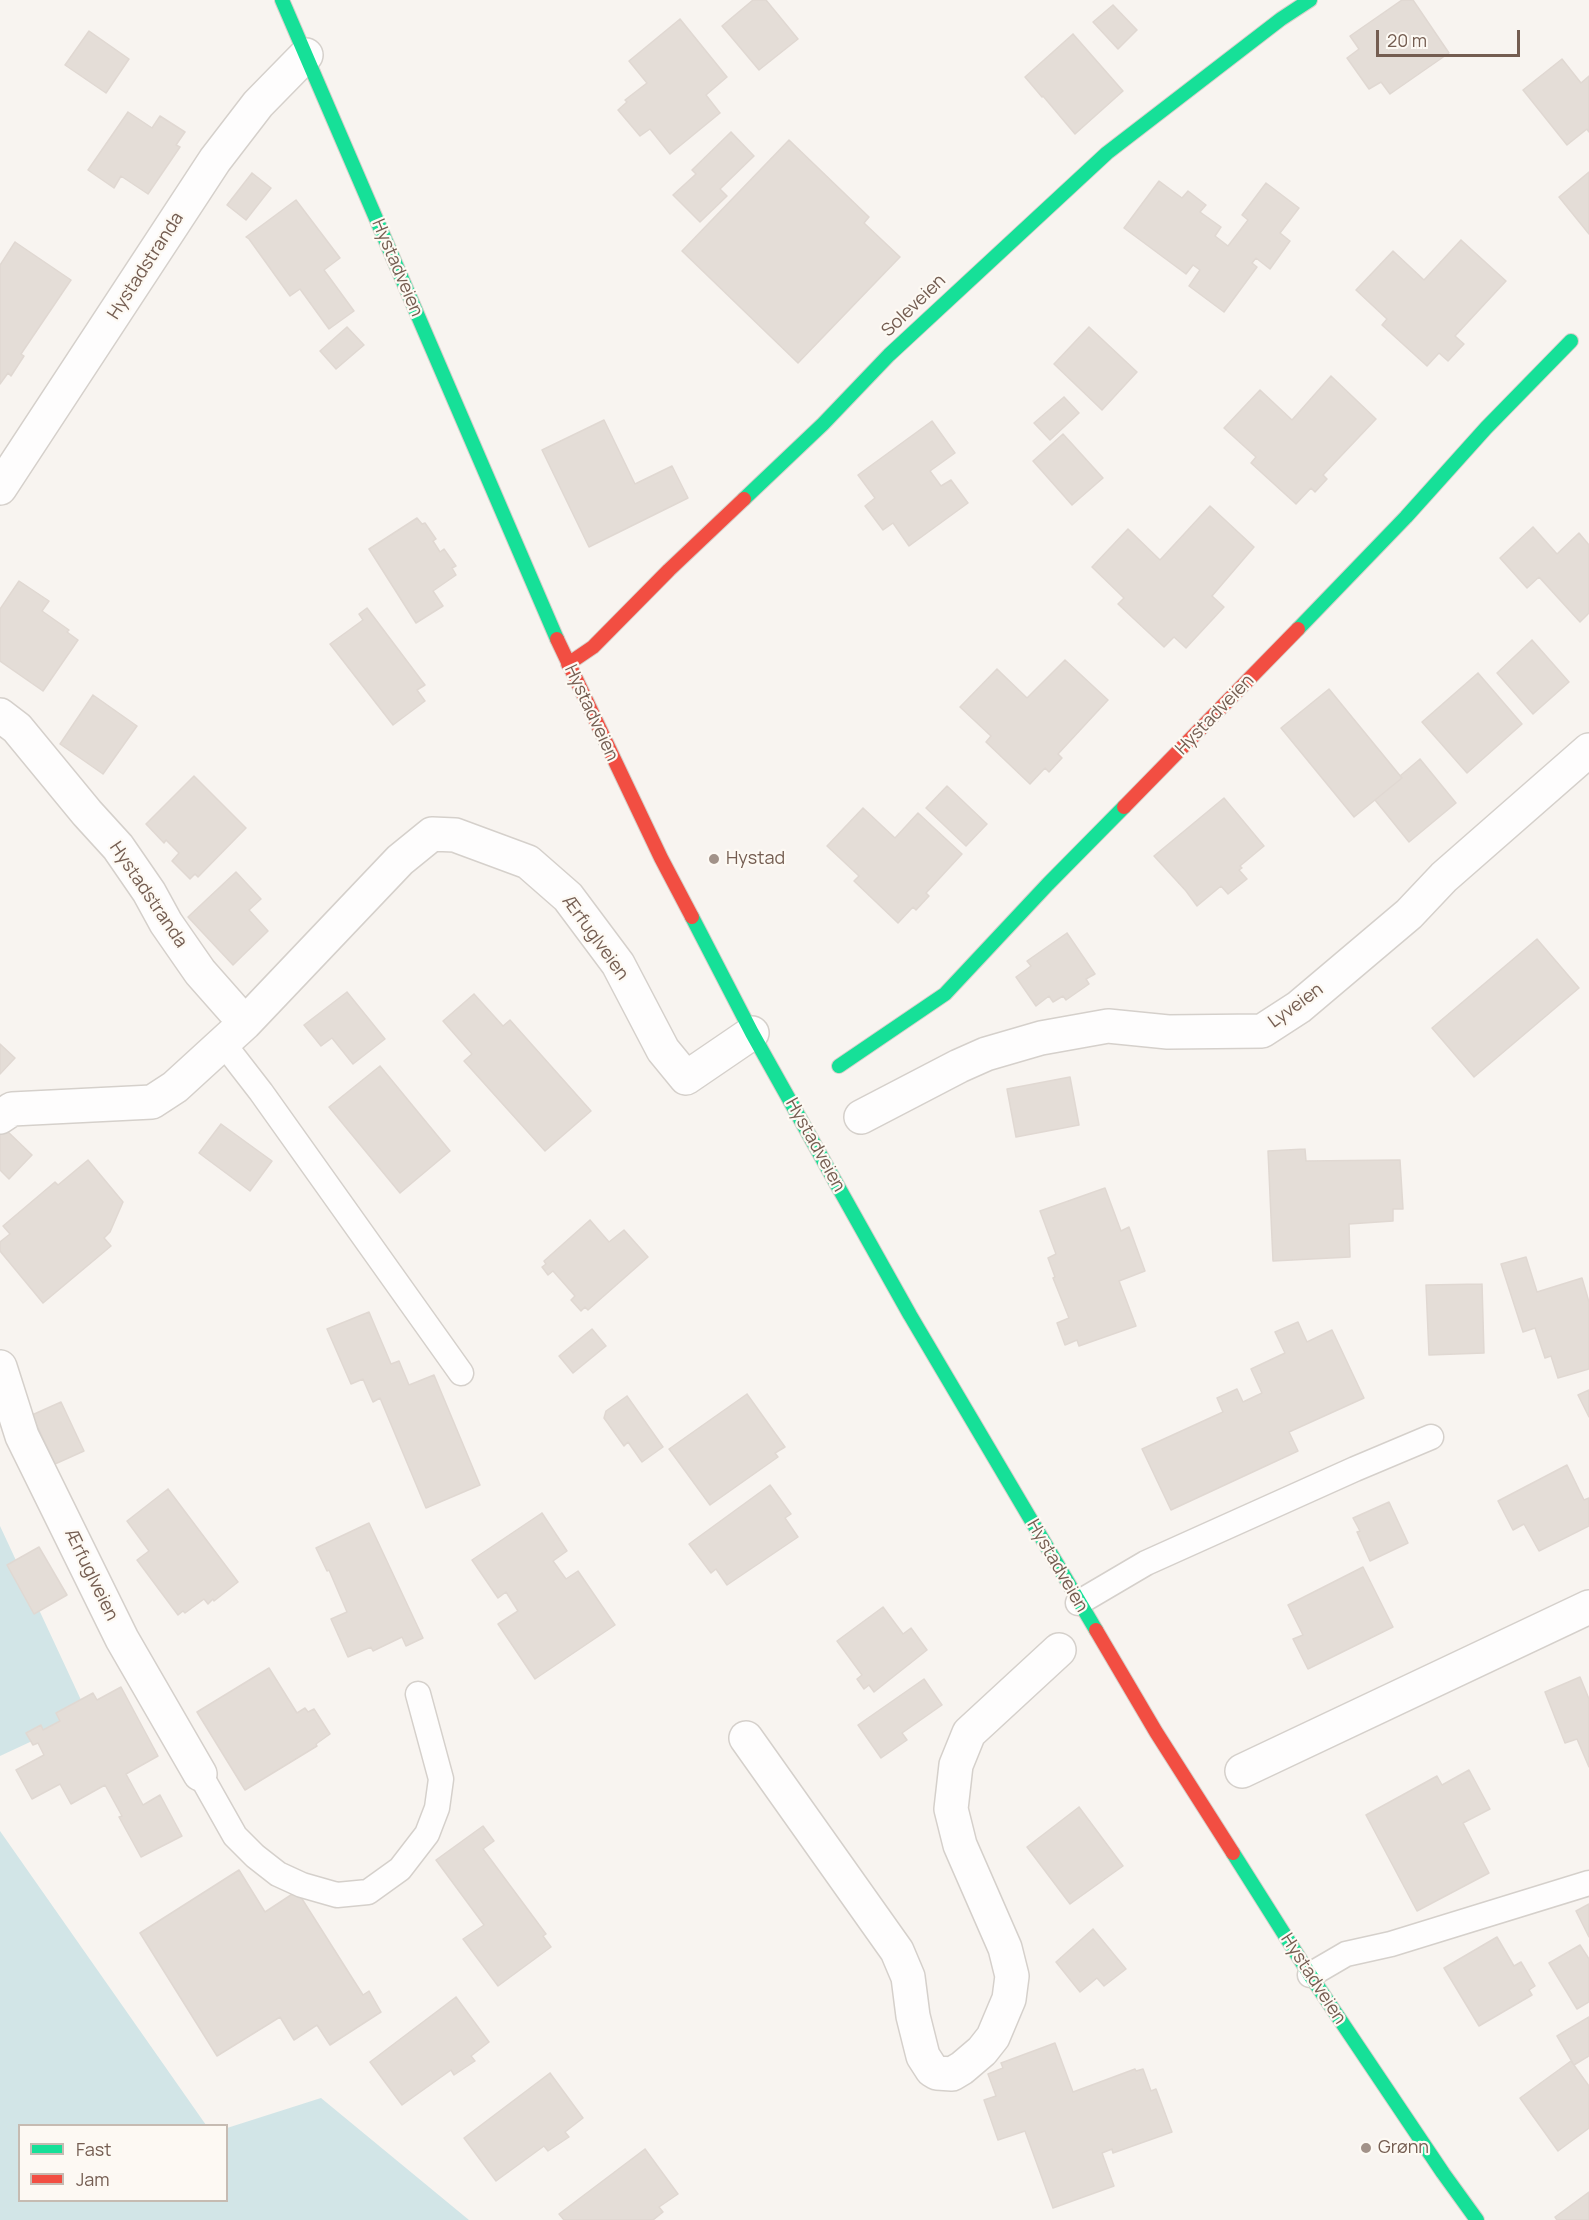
<!DOCTYPE html>
<meta charset="utf-8">
<style>
body{margin:0}
#map{position:relative;width:1589px;height:2220px;overflow:hidden;background:#f8f4f0;font-family:Manrope,sans-serif}
canvas{display:block}
.legend{position:absolute;left:18px;top:2124px;width:210px;height:78px;box-sizing:border-box;background:#fdf9f3;border:2px solid #c6bbb2;margin:0;padding:8px 10px;list-style:none;font-size:18px;color:#745d51}
.legend li{display:flex;align-items:center;gap:12px;height:30px}
.legend b{width:30px;border:2px solid #c6bbb2}
.scale{position:absolute;left:1376px;top:30px;width:144px;height:27px;box-sizing:border-box;border:3px solid #745d51;border-top:0;padding-left:8px;font-size:18px;line-height:21px;white-space:nowrap;color:#745d51;-webkit-text-stroke:4px #fdf9f3;paint-order:stroke}
</style>
<div id="map">
<canvas width="1589" height="2220"></canvas>
<ul class="legend">
<li><b style="height:8px;background:#16e098"></b>Fast</li>
<li><b style="height:8px;background:#f24e42"></b>Jam</li>
</ul>
<div class="scale">20 m</div>
</div>
<script>
const context = document.querySelector('canvas').getContext('2d');
context.lineJoin = 'round';
function fill(path, color) { context.fillStyle = color; context.fill(path, 'evenodd'); }
const shape = rows => new Path2D(rows.map(r => 'M' + r).join(''));
function strokePath(path, color, width, dash) { context.strokeStyle = color; context.lineWidth = width; context.lineCap = dash ? 'butt' : 'round'; context.setLineDash(dash || []); context.stroke(path); }
function label(font, color, halo, rows, align = 'center') {
  context.font = font + ' Manrope,sans-serif'; context.lineWidth = 4.5; context.setLineDash([]); context.textBaseline = 'middle'; context.strokeStyle = halo; context.fillStyle = color; for (const [text, x, y, turn = 0] of rows) {
    context.save(); context.translate(x, y); context.rotate((+turn || 0) * Math.PI / 180); context.textAlign = isNaN(turn) ? turn : align; if (halo) context.strokeText(text, 0, 0); context.fillText(text, 0, 0); context.restore();
  }
}
fill(shape([
 [0,1526,88,1715,0,1756],
 [0,1831,206,2125,20,2126,20,2200,226,2200,227,2128,321,2098,469,2220,0,2220]
]), '#d2e5e7');
const building = shape([
 [753,0,766,0,798,39,759,70,722,26,753,0],
 [1402,0,1413,0,1449,53,1390,94,1381,82,1369,89,1347,58,1359,49,1350,36,1402,0],
 [1113,5,1137,30,1118,49,1093,22,1113,5],
 [680,19,727,77,706,95,720,113,670,154,650,129,640,136,618,110,627,102,625,100,647,83,629,61,680,19],
 [89,31,129,59,106,93,65,65,89,31],
 [1073,34,1123,91,1075,134,1043,96,1042,97,1025,77,1073,34],
 [1562,59,1581,83,1589,76,1589,132,1587,129,1567,145,1523,90,1562,59],
 [128,112,152,128,160,116,185,132,176,145,180,147,148,194,121,176,114,188,88,170,128,112],
 [731,132,754,156,720,189,727,196,700,222,673,195,696,174,692,170,731,132],
 [789,140,869,217,864,223,900,257,798,363,682,251,789,140],
 [1589,172,1589,234,1559,197,1589,172],
 [252,173,271,188,246,220,227,205,252,173],
 [1159,181,1182,198,1188,191,1206,205,1200,212,1221,227,1215,236,1228,246,1248,220,1242,215,1266,183,1299,208,1280,233,1290,241,1270,269,1256,258,1252,263,1257,267,1224,312,1189,286,1200,270,1193,265,1186,274,1124,228,1159,181],
 [296,200,340,258,324,270,354,311,329,329,300,289,290,296,249,239,246,237,296,200],
 [1461,240,1506,281,1455,336,1464,344,1448,361,1439,353,1427,366,1382,325,1387,319,1356,290,1393,251,1424,280,1461,240],
 [15,242,71,280,21,354,24,356,11,376,8,373,0,384,0,265,15,242],
 [347,327,364,345,336,369,320,351,347,327],
 [1089,327,1137,372,1102,410,1054,364,1089,327],
 [1331,376,1376,419,1323,475,1327,479,1315,492,1311,488,1296,504,1251,463,1256,457,1224,428,1260,390,1292,420,1331,376],
 [1064,397,1079,413,1050,440,1034,423,1064,397],
 [604,420,635,484,672,466,688,498,589,547,542,450,604,420],
 [932,421,955,453,930,471,941,486,951,480,968,503,909,546,893,523,883,530,865,506,875,498,858,475,932,421],
 [1063,434,1103,478,1072,505,1033,461,1063,434],
 [1210,506,1254,547,1212,596,1224,607,1186,648,1174,637,1164,647,1118,604,1124,598,1092,567,1128,529,1160,560,1210,506],
 [417,518,422,524,425,523,436,539,433,541,440,552,444,549,456,566,452,568,456,575,433,591,443,606,416,623,369,549,417,518],
 [1533,527,1557,554,1579,533,1589,545,1589,613,1580,622,1539,577,1527,588,1500,558,1533,527],
 [19,581,49,601,42,611,69,630,67,632,78,640,43,691,0,661,0,609,19,581],
 [367,608,425,685,417,690,425,701,393,725,330,644,363,620,359,614,367,608],
 [1532,640,1569,682,1533,714,1497,673,1532,640],
 [1065,660,1108,700,1058,754,1062,758,1049,772,1045,768,1030,784,986,742,991,736,960,707,997,669,1027,698,1065,660],
 [1478,673,1522,724,1467,773,1422,722,1478,673],
 [1329,689,1402,778,1354,817,1281,728,1329,689],
 [93,695,137,726,103,774,60,744,93,695],
 [1420,759,1456,803,1409,842,1375,800,1402,778,1400,776,1420,759],
 [194,776,246,828,198,877,195,874,190,879,172,861,179,853,166,840,164,843,146,824,194,776],
 [947,786,987,824,966,846,926,808,947,786],
 [1224,798,1264,846,1240,866,1242,868,1239,870,1247,879,1228,894,1221,886,1197,906,1186,891,1154,856,1224,798],
 [863,808,895,838,918,813,962,854,926,893,929,896,916,910,913,907,898,923,854,881,859,876,827,846,863,808],
 [236,872,261,899,249,910,268,931,233,965,188,917,236,872],
 [1067,933,1095,974,1086,979,1089,984,1066,1000,1063,996,1053,1002,1049,996,1036,1006,1016,977,1031,966,1027,961,1067,933],
 [1537,939,1579,988,1474,1077,1432,1028,1537,939],
 [347,992,385,1039,353,1064,332,1038,321,1046,304,1025,347,992],
 [474,994,503,1026,510,1020,591,1111,545,1151,464,1061,472,1054,443,1021,474,994],
 [0,1044,15,1058,0,1074,0,1044],
 [380,1066,450,1151,400,1193,329,1107,380,1066],
 [1070,1077,1079,1125,1016,1137,1007,1089,1070,1077],
 [221,1124,272,1161,250,1191,199,1153,221,1124],
 [5,1129,32,1155,9,1179,0,1170,0,1135,5,1129],
 [1305,1149,1306,1161,1400,1160,1403,1209,1393,1209,1393,1221,1349,1224,1350,1257,1273,1261,1268,1151,1305,1149],
 [88,1160,123,1202,110,1232,104,1238,111,1246,43,1303,0,1251,0,1242,10,1234,3,1226,55,1182,58,1185,88,1160],
 [1105,1188,1121,1231,1129,1227,1145,1271,1119,1281,1136,1326,1079,1346,1077,1340,1065,1345,1057,1323,1069,1318,1053,1278,1055,1277,1048,1258,1056,1254,1040,1211,1105,1188],
 [590,1220,609,1242,624,1230,648,1257,588,1310,585,1307,581,1311,571,1300,575,1296,553,1271,548,1275,542,1267,546,1264,544,1261,590,1220],
 [1526,1257,1537,1292,1582,1278,1589,1302,1589,1369,1558,1378,1551,1356,1545,1358,1535,1328,1523,1332,1501,1264,1526,1257],
 [1482,1284,1484,1353,1429,1355,1426,1285,1482,1284],
 [369,1312,391,1364,399,1361,409,1385,434,1375,480,1485,426,1508,380,1398,373,1402,363,1379,351,1384,327,1329,369,1312],
 [1298,1322,1307,1342,1332,1330,1364,1398,1289,1432,1298,1451,1171,1510,1142,1449,1223,1412,1217,1398,1237,1389,1243,1402,1262,1393,1251,1369,1285,1353,1275,1332,1298,1322],
 [592,1329,606,1346,573,1373,559,1356,592,1329],
 [1589,1390,1589,1417,1578,1395,1589,1390],
 [747,1394,785,1447,775,1453,778,1457,710,1505,669,1449,747,1394],
 [627,1396,663,1447,642,1462,628,1442,624,1446,604,1418,606,1411,627,1396],
 [61,1402,84,1451,55,1464,32,1415,61,1402],
 [1567,1465,1584,1500,1589,1498,1589,1526,1539,1551,1524,1524,1513,1530,1498,1501,1567,1465],
 [770,1485,791,1514,785,1518,798,1537,727,1585,716,1569,711,1573,689,1544,770,1485],
 [168,1489,238,1582,214,1601,213,1599,208,1604,204,1599,185,1613,183,1611,178,1615,137,1560,149,1551,127,1521,168,1489],
 [1389,1502,1408,1543,1370,1561,1357,1532,1360,1531,1353,1518,1389,1502],
 [542,1513,567,1551,553,1561,566,1579,578,1571,615,1625,535,1679,498,1624,518,1611,506,1592,498,1598,472,1560,542,1513],
 [369,1523,423,1638,406,1646,402,1637,373,1651,371,1647,348,1657,331,1619,347,1612,329,1570,327,1571,316,1548,369,1523],
 [39,1547,67,1595,34,1614,7,1565,39,1547],
 [1363,1567,1393,1627,1308,1669,1293,1639,1303,1635,1288,1605,1363,1567],
 [883,1607,903,1634,911,1628,927,1650,874,1692,869,1685,864,1689,857,1679,862,1675,837,1641,883,1607],
 [269,1668,297,1713,305,1708,308,1712,314,1709,330,1734,316,1744,317,1746,245,1790,197,1712,269,1668],
 [1580,1677,1589,1699,1589,1767,1577,1739,1565,1743,1545,1692,1580,1677],
 [924,1679,942,1705,902,1733,907,1740,881,1758,858,1725,924,1679],
 [121,1687,158,1756,126,1774,143,1805,160,1795,182,1836,141,1857,119,1817,122,1816,105,1785,71,1804,60,1784,32,1799,16,1770,44,1755,38,1743,33,1745,26,1733,41,1725,43,1730,60,1721,56,1713,93,1693,97,1700,121,1687],
 [1469,1770,1490,1809,1463,1823,1489,1873,1417,1911,1366,1815,1437,1776,1442,1785,1469,1770],
 [1079,1807,1123,1866,1070,1904,1027,1847,1079,1807],
 [483,1826,494,1841,483,1849,546,1934,543,1936,551,1947,498,1986,463,1939,484,1925,436,1860,483,1826],
 [239,1870,265,1912,297,1891,363,1995,369,1991,381,2012,330,2045,317,2025,294,2040,280,2017,217,2056,140,1933,239,1870],
 [1589,1904,1589,1937,1576,1911,1589,1904],
 [1093,1929,1126,1969,1104,1986,1097,1978,1080,1992,1056,1962,1093,1929],
 [1497,1937,1514,1966,1521,1962,1535,1986,1529,1990,1532,1995,1479,2026,1444,1968,1497,1937],
 [1580,1945,1589,1959,1589,2002,1577,2009,1549,1963,1580,1945],
 [456,1997,489,2042,471,2056,475,2061,454,2075,451,2070,402,2105,370,2062,456,1997],
 [1589,2017,1589,2056,1574,2065,1557,2036,1589,2017],
 [1055,2043,1073,2092,1135,2069,1136,2071,1143,2069,1151,2091,1156,2089,1172,2132,1113,2153,1112,2149,1102,2153,1114,2186,1053,2208,1025,2131,998,2140,984,2100,996,2096,988,2074,1003,2068,1001,2063,1055,2043],
 [1571,2061,1589,2086,1589,2128,1558,2151,1520,2098,1571,2061],
 [550,2073,583,2118,565,2132,569,2137,548,2151,544,2146,496,2181,464,2138,550,2073],
 [645,2149,678,2194,659,2207,663,2212,653,2220,564,2220,559,2214,645,2149],
 [1589,2192,1589,2220,1557,2220,1555,2217,1589,2192]
]);
fill(building, '#e4ddd7');
strokePath(building, '#e0d8d2', 1.5);
const lane = shape([
 [223,1043,261,1092,461,1373],
 [1078,1603,1146,1563,1355,1469,1431,1437],
 [200,1774,235,1836,255,1856,278,1874,302,1885,337,1895,368,1892,400,1869,427,1834,437,1808,441,1779,418,1694],
 [1310,1975,1346,1954,1391,1944,1589,1883]
]);
const street = shape([
 [0,488,215,160,258,104,306,55],
 [0,715,17,728,87,813,118,847,149,892,166,923,200,972,245,1023],
 [0,1117,12,1109,152,1102,175,1087,245,1023,400,860,432,834,455,835,528,862,568,897,618,964,663,1050,686,1078,752,1033],
 [861,1117,959,1066,986,1054,1041,1038,1108,1026,1168,1032,1262,1031,1299,1007,1409,914,1444,877,1589,750],
 [0,1367,22,1436,122,1639,200,1774],
 [746,1738,897,1951,908,1977,913,2016,923,2056,932,2070,937,2073,952,2074,962,2068,982,2051,993,2037,1009,1999,1012,1976,1005,1948,960,1845,951,1809,956,1765,969,1733,1059,1650],
 [1242,1771,1589,1607]
]);
const fast = shape([
 [282,0,557,639],
 [744,499,823,424,889,355,1107,153,1281,19,1310,0],
 [1298,629,1406,517,1486,428,1571,341],
 [692,917,752,1033,910,1315,1096,1630],
 [839,1066,945,994,1048,884,1124,807],
 [1233,1853,1310,1975,1443,2173,1477,2220]
]);
const jam = shape([
 [557,639,661,858,692,917],
 [568,664,593,647,669,570,744,499],
 [1124,807,1298,629],
 [1096,1630,1156,1732,1233,1853]
]);
strokePath(lane, '#d5d0cb', 27);
strokePath(street, '#d5d0cb', 36);
strokePath(fast, '#d6d0ca', 16);
strokePath(jam, '#d6d0ca', 16);
strokePath(lane, '#fefdfd', 24);
strokePath(street, '#fefdfd', 33);
strokePath(fast, '#16e098', 14);
strokePath(jam, '#f24e42', 14);
for (const [x, y, r, color] of [
 [714,859,6,"#a29289"],
 [1366,2148,6,"#a29289"]
]) { const dot = new Path2D(); dot.arc(x, y, r, 0, 2 * Math.PI); context.fillStyle = color; context.fill(dot); strokePath(dot, '#fdf9f3', 2); }
label('18px', '#745d51', '#fdf9f3', [
 ["Hystadstranda",146,266,-57],
 ["Hystadveien",397,268,67],
 ["Soleveien",914,306,-44],
 ["Hystadveien",591,713,65],
 ["Hystadveien",1215,715,-46],
 ["Hystadstranda",148,895,56],
 ["Ærfuglveien",595,938,54],
 ["Lyveien",1296,1006,-36],
 ["Hystadveien",815,1145,61],
 ["Hystadveien",1057,1566,60],
 ["Ærfuglveien",91,1575,64],
 ["Hystadveien",1313,1979,57]
]);
label('18px', '#745d51', '#fdf9f3', [
 ["Hystad",726,859],
 ["Grønn",1378,2148]
], 'left');
</script>
